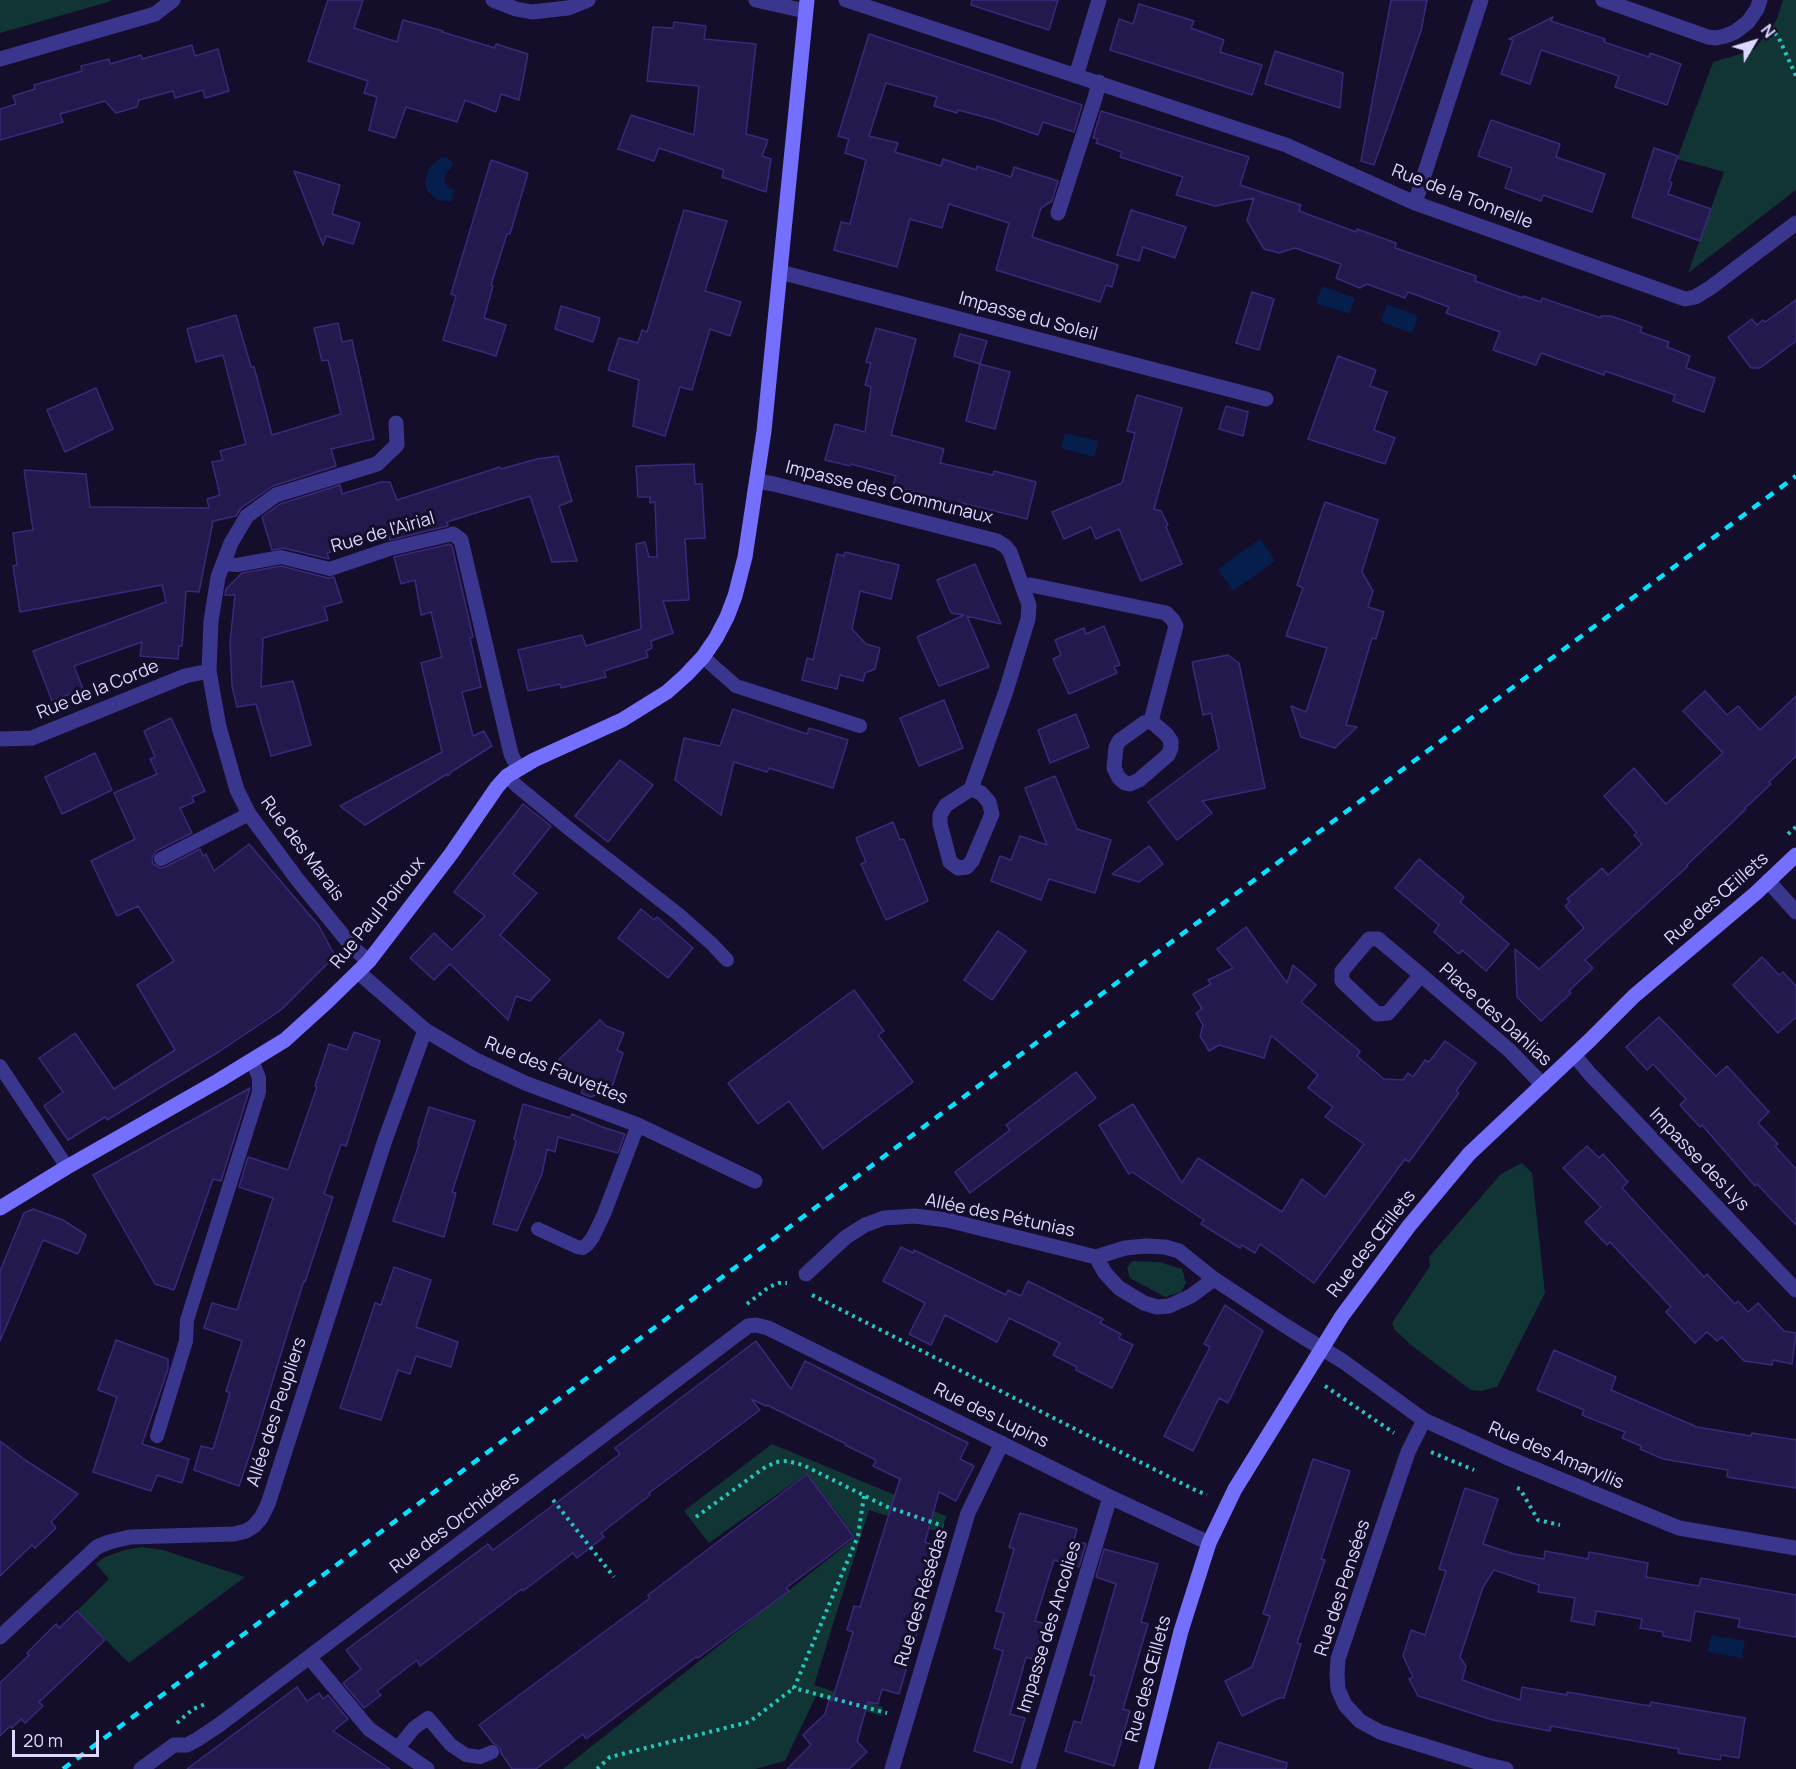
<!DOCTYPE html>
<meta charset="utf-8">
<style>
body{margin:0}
#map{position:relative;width:1796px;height:1769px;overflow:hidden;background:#140e2b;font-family:Manrope,sans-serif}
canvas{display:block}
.north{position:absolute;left:1724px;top:12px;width:60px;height:60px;-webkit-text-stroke:4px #140e2b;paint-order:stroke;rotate:52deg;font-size:16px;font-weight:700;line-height:24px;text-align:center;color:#ddd8ff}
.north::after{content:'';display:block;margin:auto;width:21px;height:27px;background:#ddd8ff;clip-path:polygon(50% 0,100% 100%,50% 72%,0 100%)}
.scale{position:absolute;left:12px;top:1730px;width:87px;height:27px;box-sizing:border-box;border:3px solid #ddd8ff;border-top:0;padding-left:8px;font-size:18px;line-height:21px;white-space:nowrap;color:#ddd8ff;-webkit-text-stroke:4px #140e2b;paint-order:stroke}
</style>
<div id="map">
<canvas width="1796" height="1769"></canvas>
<div class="north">N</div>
<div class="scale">20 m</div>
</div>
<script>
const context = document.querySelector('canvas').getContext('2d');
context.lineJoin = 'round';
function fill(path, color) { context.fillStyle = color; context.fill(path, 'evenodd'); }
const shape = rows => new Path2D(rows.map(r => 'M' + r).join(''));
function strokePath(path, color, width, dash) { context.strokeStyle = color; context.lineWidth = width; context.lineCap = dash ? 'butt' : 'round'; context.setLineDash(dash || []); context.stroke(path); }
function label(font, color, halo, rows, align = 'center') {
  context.font = font + ' Manrope,sans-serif'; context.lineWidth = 6; context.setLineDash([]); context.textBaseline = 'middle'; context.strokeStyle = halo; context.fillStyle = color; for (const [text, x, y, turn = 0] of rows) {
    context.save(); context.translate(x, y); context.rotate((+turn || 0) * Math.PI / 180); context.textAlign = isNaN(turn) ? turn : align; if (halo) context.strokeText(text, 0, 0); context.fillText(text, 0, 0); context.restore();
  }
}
fill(shape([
 [0,0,112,0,108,2,0,33],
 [1783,0,1796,0,1796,190,1688,273,1724,172,1677,159,1713,62,1754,50,1776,21],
 [1522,1163,1532,1173,1545,1293,1497,1387,1480,1391,1471,1390,1411,1345,1395,1330,1392,1323,1430,1266,1429,1257,1501,1174],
 [1132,1261,1159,1262,1182,1269,1186,1283,1181,1292,1165,1297,1130,1278,1127,1268],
 [772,1444,946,1516,942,1533,869,1510,814,1685,883,1707,882,1716,816,1696,785,1761,755,1769,563,1769,856,1537,807,1473,709,1543,684,1511],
 [142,1547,163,1550,245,1577,129,1663,77,1611,109,1579,96,1564,105,1557,125,1550]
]), '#113534');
fill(shape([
 [446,157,452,162,452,165,450,170,446,172,444,182,448,188,454,190,452,202,437,200,428,192,425,183,429,168,440,158],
 [1322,286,1355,298,1349,314,1316,303],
 [1387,304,1418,316,1412,333,1381,322],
 [1065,433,1098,441,1094,457,1061,448],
 [1260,539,1275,561,1233,591,1218,569],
 [1711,1635,1745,1641,1742,1658,1708,1652]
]), '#061e4c');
const building = shape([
 [328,0,363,0,354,28,397,42,403,20,443,31,442,32,495,48,496,44,528,54,519,100,501,94,496,112,465,100,457,122,406,107,395,138,369,130,377,97,364,93,368,81,308,61,328,0],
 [972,0,1058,0,1049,30,971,5,972,0],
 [1391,0,1427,0,1421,31,1374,165,1361,161,1391,0],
 [1139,4,1194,21,1191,28,1224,40,1220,52,1262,65,1252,95,1110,50,1119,19,1133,24,1139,4],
 [1553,17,1551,21,1605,39,1604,42,1649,57,1650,53,1681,64,1667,105,1615,87,1619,76,1541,50,1530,84,1501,74,1513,40,1509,39,1553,17],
 [674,22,706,26,704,39,756,44,746,134,768,140,762,156,771,159,766,192,722,177,724,170,659,148,654,161,618,149,631,115,694,135,699,86,647,81,653,27,673,28,674,22],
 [869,34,1082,105,1074,132,1043,122,1038,135,992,119,958,110,957,113,934,106,937,97,886,83,869,136,898,143,895,152,941,166,943,159,976,170,977,166,1011,177,1014,167,1058,181,1052,201,1041,208,1032,237,1118,265,1112,287,1106,285,1100,302,996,270,1009,223,949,204,942,228,910,219,897,267,834,250,841,222,850,224,866,160,845,153,849,139,838,136,869,34],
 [192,45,195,56,218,49,229,91,205,98,203,90,175,98,173,91,139,100,137,107,116,113,105,101,60,114,63,122,0,140,0,109,16,104,13,96,35,89,34,85,82,71,81,66,109,59,110,64,141,55,142,59,192,45],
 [1275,51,1343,73,1340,108,1265,84,1275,51],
 [1101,111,1249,157,1240,185,1301,205,1299,211,1356,232,1357,229,1396,243,1395,248,1476,276,1475,281,1523,298,1523,296,1541,302,1542,298,1601,318,1601,316,1611,316,1642,327,1640,332,1669,342,1667,347,1690,356,1686,368,1715,378,1704,412,1673,401,1675,395,1605,371,1604,375,1541,353,1536,365,1493,350,1500,332,1446,313,1449,307,1408,292,1405,298,1367,284,1360,288,1336,278,1341,264,1295,248,1279,253,1264,249,1247,220,1254,198,1215,206,1176,195,1183,177,1120,157,1122,152,1096,143,1098,139,1093,138,1101,111],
 [1491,120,1560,144,1556,157,1605,174,1592,212,1543,195,1541,201,1505,188,1512,168,1478,156,1491,120],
 [1654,148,1678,156,1669,181,1672,183,1668,194,1711,209,1700,241,1632,217,1654,148],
 [491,160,528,173,510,234,507,234,491,285,493,286,484,318,506,325,496,356,443,340,456,296,451,294,491,160],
 [294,171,340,185,332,214,360,223,353,244,326,236,323,245,294,171],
 [684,210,727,221,705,291,741,302,730,336,710,329,692,390,680,387,665,436,633,426,639,380,608,370,619,338,638,343,642,330,647,332,684,210],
 [1131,210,1186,227,1175,258,1143,247,1139,261,1117,255,1131,210],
 [1252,292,1274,299,1259,350,1236,343,1252,292],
 [1796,300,1796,341,1760,368,1751,368,1728,337,1752,319,1757,325,1763,320,1765,322,1796,300],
 [561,306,600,318,593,342,555,329,561,306],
 [236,315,251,367,254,367,272,435,341,414,328,360,322,361,314,328,338,323,342,342,352,340,374,439,331,449,336,466,273,486,241,508,236,516,213,521,199,592,186,591,182,646,179,646,178,659,140,656,142,642,74,666,83,689,52,701,33,651,166,602,162,585,20,612,13,566,17,565,13,533,33,530,24,470,86,474,90,507,209,508,207,499,220,495,212,462,223,460,220,451,246,444,223,355,196,362,187,329,236,315],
 [876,328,916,339,891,435,944,449,940,463,993,475,994,471,1036,482,1027,519,958,502,956,506,930,499,931,496,893,486,896,476,851,464,850,466,825,460,835,424,865,432,871,387,865,385,871,363,866,362,876,328],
 [960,334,987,341,980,364,954,356,960,334],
 [1338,356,1376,370,1370,386,1387,392,1374,430,1395,438,1385,464,1308,439,1338,356],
 [980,364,1010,372,995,429,966,421,980,364],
 [96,388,113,429,65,452,47,410,96,388],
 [1137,395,1182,408,1154,509,1161,511,1168,525,1166,527,1182,564,1141,581,1119,529,1096,539,1091,527,1064,539,1052,512,1122,483,1135,433,1127,431,1137,395],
 [1226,406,1248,412,1243,436,1219,429,1226,406],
 [558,456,572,501,559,506,577,561,552,562,530,496,447,522,448,526,390,540,388,534,327,553,329,559,283,548,272,550,262,517,280,504,340,485,342,494,381,482,390,482,397,500,500,467,501,469,537,459,558,456],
 [694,464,695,484,702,484,705,538,685,539,689,600,663,601,673,633,651,641,652,648,646,651,648,657,604,671,606,677,561,688,560,684,528,691,518,650,582,635,586,646,641,629,636,544,645,542,649,557,657,557,655,502,650,503,650,497,638,497,636,466,694,464],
 [1325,502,1378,520,1362,572,1373,591,1368,607,1384,612,1376,639,1372,638,1346,725,1357,727,1335,748,1301,737,1291,706,1306,712,1327,648,1286,636,1303,588,1297,585,1304,564,1325,502],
 [450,544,452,546,473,637,470,638,481,687,462,692,473,736,484,731,492,746,451,772,448,776,447,774,365,825,340,806,442,752,421,663,442,657,431,612,421,615,415,580,401,584,394,557,450,544],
 [845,552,899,565,891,599,860,591,852,629,866,644,880,648,875,669,865,673,863,681,840,675,837,689,802,680,807,658,813,660,837,554,844,556,845,552],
 [975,564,1001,624,967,616,989,667,939,686,917,637,964,615,951,613,937,580,975,564],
 [281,566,328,578,334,577,342,602,324,607,328,620,263,638,261,687,293,681,311,745,271,756,256,704,237,707,232,686,230,642,235,595,225,595,226,589,242,573,281,566],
 [1104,626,1120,665,1114,667,1117,673,1069,694,1053,659,1061,655,1055,640,1084,628,1086,634,1104,626],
 [1228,655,1239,663,1265,788,1202,801,1212,813,1177,840,1148,802,1219,749,1211,713,1203,715,1192,662,1228,655],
 [1705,691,1727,715,1738,706,1760,730,1796,696,1796,756,1769,782,1771,784,1745,808,1746,809,1687,865,1688,866,1585,960,1593,968,1569,991,1571,993,1541,1021,1517,997,1515,949,1539,969,1584,928,1565,906,1570,902,1567,899,1602,868,1608,875,1642,844,1634,835,1637,833,1604,796,1634,768,1666,804,1723,753,1683,711,1705,691],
 [944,700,963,748,919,766,900,718,944,700],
 [733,709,807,734,809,728,848,740,833,788,769,768,767,772,734,762,721,815,675,780,684,738,720,746,733,709],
 [1076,714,1089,747,1050,763,1038,730,1076,714],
 [171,718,205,791,192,797,194,802,180,808,192,833,156,851,152,858,153,864,160,868,165,867,200,849,203,856,206,854,214,871,249,844,319,926,335,956,281,1010,220,1051,107,1120,105,1117,68,1140,44,1106,63,1092,39,1058,75,1033,114,1089,175,1050,137,985,174,961,138,906,117,916,91,861,135,839,114,793,157,774,150,759,155,757,144,731,171,718],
 [95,753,112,790,62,814,45,777,95,753],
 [620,760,653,785,608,842,575,816,620,760],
 [1055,776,1077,829,1111,840,1095,893,1049,879,1041,900,991,881,1000,856,1011,860,1020,836,1047,845,1025,788,1055,776],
 [523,804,551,826,513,874,537,893,500,935,550,980,530,1001,516,996,508,1020,450,964,434,980,410,958,434,933,452,950,485,916,454,892,523,804],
 [893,822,900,840,904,839,928,901,886,920,861,864,866,862,856,838,893,822],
 [1149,846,1163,864,1139,882,1112,874,1149,846],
 [1419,859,1464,897,1460,902,1509,944,1486,971,1462,950,1459,954,1434,932,1439,925,1395,888,1419,859],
 [641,909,654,920,657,917,693,948,668,978,618,938,641,909],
 [1246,927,1287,983,1293,965,1316,985,1301,1002,1360,1051,1357,1056,1384,1079,1403,1080,1408,1073,1413,1077,1425,1060,1429,1062,1445,1041,1476,1063,1456,1091,1459,1093,1409,1162,1405,1159,1314,1283,1260,1244,1255,1253,1242,1245,1240,1248,1201,1224,1204,1220,1132,1172,1129,1174,1099,1125,1133,1104,1182,1183,1198,1158,1282,1212,1302,1179,1325,1197,1364,1144,1325,1117,1333,1107,1308,1088,1318,1075,1272,1036,1270,1038,1271,1036,1264,1058,1219,1045,1209,1051,1200,1036,1203,1025,1196,1013,1202,1009,1193,994,1211,984,1208,980,1233,968,1217,949,1246,927],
 [998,931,1026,951,992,1000,964,980,998,931],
 [1762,957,1779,975,1783,972,1796,986,1796,1017,1778,1033,1733,985,1762,957],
 [854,990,884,1031,878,1035,913,1082,823,1149,789,1101,758,1124,728,1083,854,990],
 [1659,1017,1716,1076,1727,1066,1769,1112,1758,1123,1778,1144,1775,1146,1796,1169,1796,1225,1757,1184,1755,1186,1702,1125,1700,1127,1680,1105,1686,1099,1653,1064,1647,1070,1626,1047,1659,1017],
 [600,1020,606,1026,624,1033,617,1050,623,1053,612,1087,591,1097,581,1093,587,1079,552,1066,600,1020],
 [354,1032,380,1041,346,1146,341,1144,324,1194,333,1197,305,1282,304,1281,291,1321,254,1442,239,1486,194,1470,201,1446,213,1449,230,1393,226,1391,242,1341,204,1328,212,1303,237,1310,273,1198,239,1187,248,1157,288,1170,317,1087,315,1086,329,1044,347,1050,354,1032],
 [1076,1072,1096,1098,970,1193,955,1172,1010,1130,1006,1125,1076,1072],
 [250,1088,221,1181,213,1179,174,1290,155,1284,93,1175,250,1088],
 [523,1104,570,1118,572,1114,602,1127,625,1134,618,1153,558,1137,555,1152,547,1149,542,1174,517,1231,493,1224,516,1141,514,1139,523,1104],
 [429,1107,475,1121,452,1192,456,1193,444,1237,393,1221,419,1144,418,1143,429,1107],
 [1587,1146,1599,1158,1603,1154,1628,1182,1622,1188,1704,1277,1707,1274,1735,1304,1738,1301,1748,1312,1758,1303,1784,1331,1796,1333,1792,1364,1773,1360,1772,1365,1744,1361,1722,1337,1717,1341,1707,1332,1695,1343,1666,1312,1671,1307,1610,1242,1607,1245,1585,1222,1601,1207,1563,1168,1587,1146],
 [33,1209,63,1220,86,1235,78,1254,43,1240,0,1341,0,1271,24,1213,33,1209],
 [901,1247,913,1253,914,1250,1006,1295,1008,1290,1021,1296,1028,1281,1103,1319,1100,1323,1121,1334,1119,1338,1133,1345,1112,1388,1076,1370,1077,1367,1053,1355,1060,1343,1009,1318,997,1342,945,1315,931,1345,909,1334,925,1303,883,1281,901,1247],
 [394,1267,431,1280,416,1327,458,1342,451,1367,416,1356,410,1374,398,1370,381,1420,340,1408,375,1303,381,1305,394,1267],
 [1225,1305,1263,1331,1228,1403,1219,1398,1193,1451,1164,1436,1210,1347,1204,1344,1225,1305],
 [116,1340,168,1359,168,1369,142,1444,189,1459,182,1483,157,1475,151,1491,93,1472,117,1397,98,1390,116,1340],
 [756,1341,791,1389,805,1361,968,1443,960,1459,974,1466,956,1501,939,1492,925,1542,942,1548,899,1694,882,1689,878,1704,868,1702,857,1741,867,1752,849,1769,787,1769,811,1745,803,1735,825,1714,829,1700,832,1701,853,1632,847,1630,854,1606,860,1607,900,1479,873,1466,876,1460,845,1445,846,1444,767,1405,766,1406,751,1399,760,1410,649,1493,650,1495,601,1533,604,1537,577,1558,573,1553,523,1591,522,1589,420,1666,417,1660,377,1691,381,1695,364,1708,343,1683,361,1669,346,1650,488,1544,493,1550,560,1500,620,1454,615,1448,756,1341],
 [1554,1350,1616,1377,1611,1390,1697,1427,1751,1436,1752,1433,1796,1440,1796,1488,1727,1477,1728,1470,1663,1459,1640,1449,1641,1446,1622,1438,1625,1432,1582,1415,1584,1410,1537,1390,1554,1350],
 [0,1441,25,1460,78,1494,51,1522,56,1528,35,1548,32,1545,0,1576,0,1441],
 [1313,1459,1350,1471,1321,1559,1325,1560,1297,1643,1301,1644,1284,1698,1279,1698,1242,1716,1225,1681,1252,1667,1270,1616,1263,1614,1313,1459],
 [807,1474,854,1537,786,1588,789,1591,698,1658,696,1657,586,1739,583,1734,536,1769,512,1769,501,1753,500,1748,493,1743,479,1725,650,1598,648,1595,807,1474],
 [1465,1488,1498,1499,1483,1544,1514,1554,1544,1559,1545,1551,1588,1559,1589,1552,1648,1563,1646,1577,1699,1586,1701,1578,1796,1595,1796,1637,1738,1627,1740,1619,1695,1611,1690,1641,1663,1636,1663,1632,1640,1628,1642,1619,1596,1611,1594,1625,1571,1621,1575,1598,1538,1592,1539,1585,1494,1570,1483,1587,1460,1657,1466,1666,1462,1680,1520,1700,1522,1687,1567,1695,1567,1692,1650,1706,1651,1702,1745,1718,1739,1758,1721,1755,1720,1760,1678,1753,1679,1749,1551,1726,1550,1731,1493,1720,1418,1696,1409,1679,1413,1677,1403,1656,1411,1630,1425,1635,1446,1571,1439,1569,1465,1488],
 [1020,1513,1077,1529,1074,1540,1086,1544,1079,1567,1054,1560,1035,1621,1052,1626,1042,1662,1026,1657,1010,1714,1025,1718,1012,1763,974,1751,1003,1651,994,1648,1004,1613,996,1611,1014,1549,1009,1547,1020,1513],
 [1104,1549,1158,1564,1141,1622,1148,1624,1123,1709,1130,1711,1114,1766,1065,1751,1074,1721,1081,1723,1095,1676,1090,1675,1116,1584,1096,1577,1104,1549],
 [77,1611,105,1640,39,1702,43,1706,25,1723,21,1719,12,1728,10,1726,0,1736,0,1683,29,1655,27,1653,56,1624,59,1628,77,1611],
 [297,1687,307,1701,319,1693,323,1699,328,1695,348,1719,333,1731,390,1769,187,1769,297,1687],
 [1218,1742,1287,1763,1286,1769,1209,1769,1218,1742]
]);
fill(building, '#24194d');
strokePath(building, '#3a297b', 1.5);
strokePath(shape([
 [1769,28,1778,36,1796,76],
 [1788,834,1796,827],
 [812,1295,1193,1489,1207,1495],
 [747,1304,769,1287,779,1283,787,1283],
 [1325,1386,1394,1433],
 [1431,1452,1474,1470],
 [1517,1488,1520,1489,1538,1520,1560,1525],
 [864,1496,858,1536,794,1688,887,1713],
 [553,1500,614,1577],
 [696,1517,764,1468,776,1462,787,1461,803,1465,885,1506,943,1526],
 [177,1723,193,1709,208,1703],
 [597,1769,610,1757,749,1722,794,1688]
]), '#26c5be', 4, [3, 4.5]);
strokePath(shape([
 [224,564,237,565,281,557,330,569,389,549,453,534],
 [703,657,736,686,860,726],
 [507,776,517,786,573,832,678,914,712,944,727,960],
 [161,859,249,814],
 [0,1066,67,1167],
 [538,1229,577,1247,583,1248,587,1245,593,1237,604,1214,638,1125],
 [157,1436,186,1341,187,1320,259,1092,259,1078,252,1060],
 [397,1749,414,1728,428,1718,451,1745,466,1755,480,1757,492,1752]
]), '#3a368d', 14);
strokePath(shape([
 [493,0,516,9,532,12,568,8,588,0],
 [756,0,805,11],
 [846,0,1286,145,1415,203,1685,299,1695,297,1710,288,1796,223],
 [1603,0,1708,37,1716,38,1725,36,1735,32,1748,22,1757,9,1760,0],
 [0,59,155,14,173,0],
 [1076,76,1099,0],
 [1415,203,1481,0],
 [1058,213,1095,98,1099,82],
 [780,272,1266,399],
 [757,481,774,484,997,541,1005,546,1010,552,1029,605,1028,619,1006,691,971,789,946,805,940,815,940,824,950,862,958,868,967,867,972,861,992,814,989,802,981,793,971,789],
 [453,534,461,540,511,754,518,768],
 [1022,586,1031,585,1166,613,1173,620,1176,626,1151,721],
 [1151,721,1167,735,1171,741,1171,748,1168,755,1139,780,1130,784,1125,783,1119,778,1114,768,1116,747,1119,741,1144,723,1151,721],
 [0,739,32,738,185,676,209,671],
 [1768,881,1796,912],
 [369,961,354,949,297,879,249,814,237,790,219,727,209,671,211,621,218,577,231,543,247,516,276,495,377,464,397,445,396,423],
 [358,972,425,1030,474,1059,525,1083,638,1125,755,1181],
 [1421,975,1388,1013,1377,1014,1342,981,1342,971,1369,939,1378,939,1421,975,1509,1050,1543,1085],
 [1574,1055,1590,1074,1796,1290],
 [1096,1257,1105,1273,1119,1288,1144,1303,1157,1307,1169,1306,1191,1296,1214,1279],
 [806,1274,846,1237,865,1225,884,1218,915,1216,947,1220,1096,1257,1125,1248,1146,1246,1165,1247,1179,1251,1214,1279,1284,1325,1344,1362,1424,1420,1508,1458,1679,1528,1796,1548],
 [1424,1420,1408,1452,1338,1659,1337,1674,1338,1689,1345,1705,1360,1721,1380,1732,1483,1764,1506,1769],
 [0,1637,97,1547,109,1542,130,1537,234,1534,246,1531,254,1526,261,1518,268,1504,385,1140,425,1030],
 [310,1658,369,1729,427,1769],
 [141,1769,174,1745,187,1745,198,1739,219,1725,748,1326,756,1325,768,1328,1110,1497,1209,1543],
 [892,1769,968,1513,1002,1443],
 [1028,1769,1110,1497]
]), '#3a368d', 15);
strokePath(shape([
 [0,1208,67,1167,218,1081,285,1040,328,1001,369,961,451,854,497,787,507,776,534,760,622,720,667,692,686,675,703,657,716,638,727,617,735,596,745,557,764,431,807,0],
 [1146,1769,1181,1631,1209,1543,1235,1489,1342,1316,1409,1226,1469,1154,1590,1040,1634,996,1756,893,1796,855]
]), '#756fff', 15);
strokePath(shape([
 [63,1769,1796,476]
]), '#04e2ff', 4.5, [9, 8]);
label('18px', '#ddd8ff', '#140e2b', [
 ["Rue de la Tonnelle",1462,197,21],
 ["Impasse du Soleil",1028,317,15],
 ["Impasse des Communaux",889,493,14],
 ["Rue de l'Airial",383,533,-16],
 ["Rue de la Corde",98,690,-22],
 ["Rue des Marais",302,849,53],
 ["Rue des Œillets",1717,899,-41],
 ["Rue Paul Poiroux",378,913,-51],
 ["Place des Dahlias",1495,1015,42],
 ["Rue des Fauvettes",556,1071,22],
 ["Impasse des Lys",1699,1160,46],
 ["Allée des Pétunias",1000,1216,12],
 ["Rue des Œillets",1372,1244,-52],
 ["Allée des Peupliers",277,1412,-72],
 ["Rue des Lupins",991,1416,26],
 ["Rue des Amaryllis",1556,1456,23],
 ["Rue des Orchidées",455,1523,-37],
 ["Rue des Pensées",1343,1588,-72],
 ["Rue des Résédas",922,1598,-73],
 ["Impasse des Ancolies",1050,1627,-73],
 ["Rue des Œillets",1149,1679,-75]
]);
</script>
